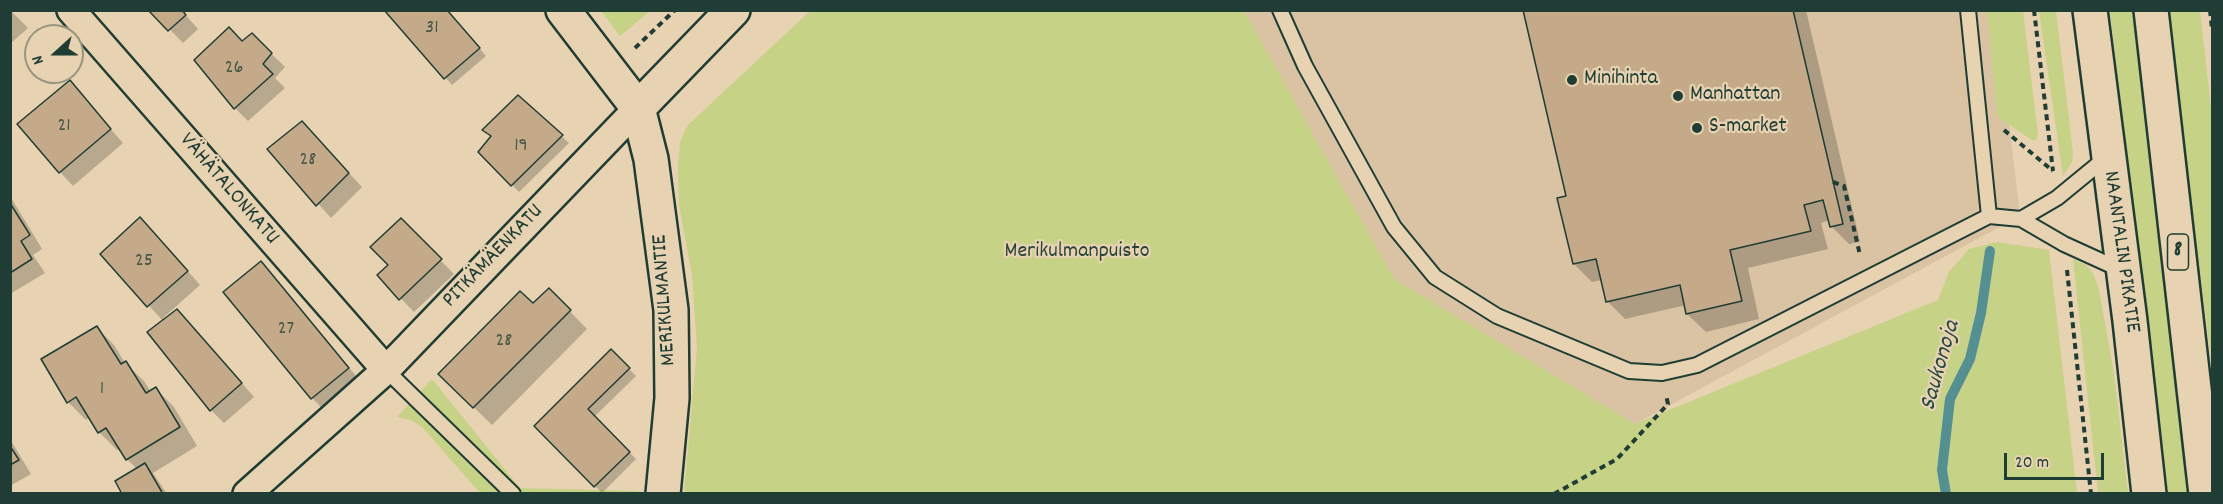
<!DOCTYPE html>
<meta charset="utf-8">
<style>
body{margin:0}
#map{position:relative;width:2223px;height:504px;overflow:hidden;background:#e7d2b1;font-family:Dekko,sans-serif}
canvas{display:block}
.frame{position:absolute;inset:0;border:12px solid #1f3d34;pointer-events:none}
.north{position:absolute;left:24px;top:24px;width:60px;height:60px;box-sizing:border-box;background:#e7d2b1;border:2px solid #97967f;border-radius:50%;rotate:249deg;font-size:16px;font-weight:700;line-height:24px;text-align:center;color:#1f3d34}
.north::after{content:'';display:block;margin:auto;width:21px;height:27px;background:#1f3d34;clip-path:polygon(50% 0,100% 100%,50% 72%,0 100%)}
.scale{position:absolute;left:2004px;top:453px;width:100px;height:27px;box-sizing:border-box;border:3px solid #1f3d34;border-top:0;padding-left:8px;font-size:18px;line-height:21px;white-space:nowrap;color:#1f3d34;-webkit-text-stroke:4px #e7d2b1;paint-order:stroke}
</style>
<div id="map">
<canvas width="2223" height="504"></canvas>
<div class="frame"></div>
<div class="north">N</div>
<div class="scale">20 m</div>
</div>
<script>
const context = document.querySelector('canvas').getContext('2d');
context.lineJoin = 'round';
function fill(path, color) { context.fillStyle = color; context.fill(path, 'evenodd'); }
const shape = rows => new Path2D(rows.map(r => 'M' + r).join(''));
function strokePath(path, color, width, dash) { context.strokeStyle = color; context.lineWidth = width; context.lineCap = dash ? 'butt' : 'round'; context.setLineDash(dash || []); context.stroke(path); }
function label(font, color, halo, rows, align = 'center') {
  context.font = font + ' Dekko,sans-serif'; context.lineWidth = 4.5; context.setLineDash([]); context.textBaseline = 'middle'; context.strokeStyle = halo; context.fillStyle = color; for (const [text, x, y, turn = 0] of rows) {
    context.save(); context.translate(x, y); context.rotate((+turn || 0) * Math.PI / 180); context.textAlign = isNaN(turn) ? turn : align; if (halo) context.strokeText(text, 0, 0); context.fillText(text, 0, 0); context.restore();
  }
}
fill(shape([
 [1244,11,1996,11,2020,216,1635,424,1394,279]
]), '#d9c3a3');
fill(shape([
 [601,11,650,11,620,36],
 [810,11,1244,11,1394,279,1635,424,1938,300,1949,272,1969,249,1997,242,2049,250,2077,493,684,493,697,348,692,275,679,205,678,168,680,142,687,126],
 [1987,11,2023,11,2038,135,2036,140,2032,140,2000,119,1997,114],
 [2039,11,2056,11,2073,153,2072,162,2063,176],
 [2110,11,2132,11,2188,493,2168,493],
 [2169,11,2200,11,2212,116,2212,370],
 [2073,259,2086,265,2093,273,2099,290,2114,373,2128,493,2098,493],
 [432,379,520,488,639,491,639,493,480,493,423,428,411,420,397,417]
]), '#c6d285');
fill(shape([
 [10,10,28,28,10,44],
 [151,10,181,10,198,29,183,43],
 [386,10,447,10,486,56,452,85],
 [1525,10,1806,10,1860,242,1849,244,1831,226,1830,220,1821,223,1828,249,1748,268,1759,319,1706,332,1687,314,1686,305,1625,319,1607,301,1602,280,1592,282,1574,264,1559,199,1568,197],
 [252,35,285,67,275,78,285,88,248,121,235,108,243,43],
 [69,82,123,143,73,186,60,172],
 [518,97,569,143,519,192,480,152,492,137,485,130],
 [315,137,362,187,331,218,269,149],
 [10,196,42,249,33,255,45,273,10,294],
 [401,220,454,274,414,312,379,276,390,265],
 [154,233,200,285,163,318,190,324,254,397,224,423,211,410,163,321,102,254],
 [261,263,274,276,361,382,325,411,312,398],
 [549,290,587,329,492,425,440,374,533,306],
 [96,327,114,345,125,363,144,381,151,392,156,389,174,407,197,446,153,473,167,494,124,494,137,469,127,459,120,448,117,450,99,432,90,417,86,420,68,402],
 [611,351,636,376,594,417,636,459,602,493,536,426],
 [10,439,31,474,10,486]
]), '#0003');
strokePath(shape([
 [1946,494,1942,470,1950,399,1970,359,1981,313,1990,251]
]), '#549093', 10);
const building = shape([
 [148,10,182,10,186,15,168,31,148,10],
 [384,10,447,10,480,48,444,79,384,10],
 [1523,10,1793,10,1843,224,1830,227,1823,200,1804,205,1811,231,1730,250,1742,301,1686,314,1680,285,1606,302,1596,259,1573,264,1557,198,1566,196,1523,10],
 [229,27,242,41,252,33,272,53,263,64,273,74,234,109,194,60,229,27],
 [70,80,111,129,59,173,17,124,70,80],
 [518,95,563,135,511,186,478,152,491,136,482,130,518,95],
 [302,121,349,173,316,206,267,149,302,121],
 [10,203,30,235,21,241,32,259,10,273,10,203],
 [140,217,188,271,147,307,100,254,140,217],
 [401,218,442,259,399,300,377,275,388,265,370,247,401,218],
 [261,261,349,368,311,399,223,292,261,261],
 [549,288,571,310,473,408,438,374,520,291,533,303,549,288],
 [177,309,242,383,210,411,147,332,177,309],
 [97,326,121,364,126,361,146,393,156,387,180,427,126,460,106,428,98,433,76,397,67,403,41,359,97,326],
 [611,349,630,368,588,409,630,452,594,487,534,426,611,349],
 [10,446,19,460,10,465,10,446],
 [145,463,163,494,122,494,115,481,145,463]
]);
fill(building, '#c5aa89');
strokePath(building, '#1f3d34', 1.5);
const lane = shape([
 [1280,10,1305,66,1394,227,1435,277,1497,316,1629,371,1662,373,1697,365,1989,216,2021,219,2064,244,2121,270],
 [1968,10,1989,216],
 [2021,219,2057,198,2107,157],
 [386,370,513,494]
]);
const street = shape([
 [71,10,386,370],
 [247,494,386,370,638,108]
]);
const secondary = shape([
 [563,10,638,108,651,159,671,310,672,398,663,494],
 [638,108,733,10]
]);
const highway = shape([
 [2090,10,2130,321,2149,494],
 [2151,10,2206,494]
]);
strokePath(lane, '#1f3d34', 18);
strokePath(street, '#1f3d34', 32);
strokePath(secondary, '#1f3d34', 38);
strokePath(highway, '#1f3d34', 38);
strokePath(shape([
 [2034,10,2053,171],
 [2210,10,2212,29],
 [635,48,675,10],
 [2004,130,2053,171],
 [1833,182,1844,186,1860,255],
 [2067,270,2091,494],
 [1554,494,1617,459,1668,404,1666,395]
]), '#1f3d34', 4, [6, 4.5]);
strokePath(lane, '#e7d2b1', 14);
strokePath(street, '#e7d2b1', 27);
strokePath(secondary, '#e7d2b1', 33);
strokePath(highway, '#e7d2b1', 33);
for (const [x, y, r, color] of [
 [1572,80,6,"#1f3d34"],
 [1678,96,6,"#1f3d34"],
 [1697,128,6,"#1f3d34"]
]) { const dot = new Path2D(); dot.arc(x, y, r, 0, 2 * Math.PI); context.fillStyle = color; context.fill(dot); strokePath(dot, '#e7d2b1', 2); }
label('20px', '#485849', null, [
 ["31",432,29],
 ["26",234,69],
 ["21",64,127],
 ["19",521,147],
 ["28",308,161],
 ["25",144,262],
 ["27",286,330],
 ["28",504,342],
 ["1",102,390]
]);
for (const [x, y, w] of [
 [2178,252,21]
]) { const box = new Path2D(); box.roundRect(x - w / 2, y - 18, w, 36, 4.5); context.fillStyle = '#e7d2b1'; context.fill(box); strokePath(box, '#1f3d34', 1.5); }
label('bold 21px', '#1f3d34', null, [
 ["8",2178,252]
]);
label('22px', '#1f3d34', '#e7d2b1', [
 ["Minihinta",1584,80],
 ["Manhattan",1690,96],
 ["S-market",1709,128]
], 'left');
label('22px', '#1f3d34', '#e7d2b1', [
 ["VÄHÄTALONKATU",228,190,49],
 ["NAANTALIN PIKATIE",2120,252,82],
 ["PITKÄMÄENKATU",494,257,-46],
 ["MERIKULMANTIE",666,300,-94]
]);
label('22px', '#274438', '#e7d2b1', [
 ["Merikulmanpuisto",1077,253]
]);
label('italic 24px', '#284b44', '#e7d2b1', [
 ["Saukonoja",1942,366,-74]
]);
</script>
